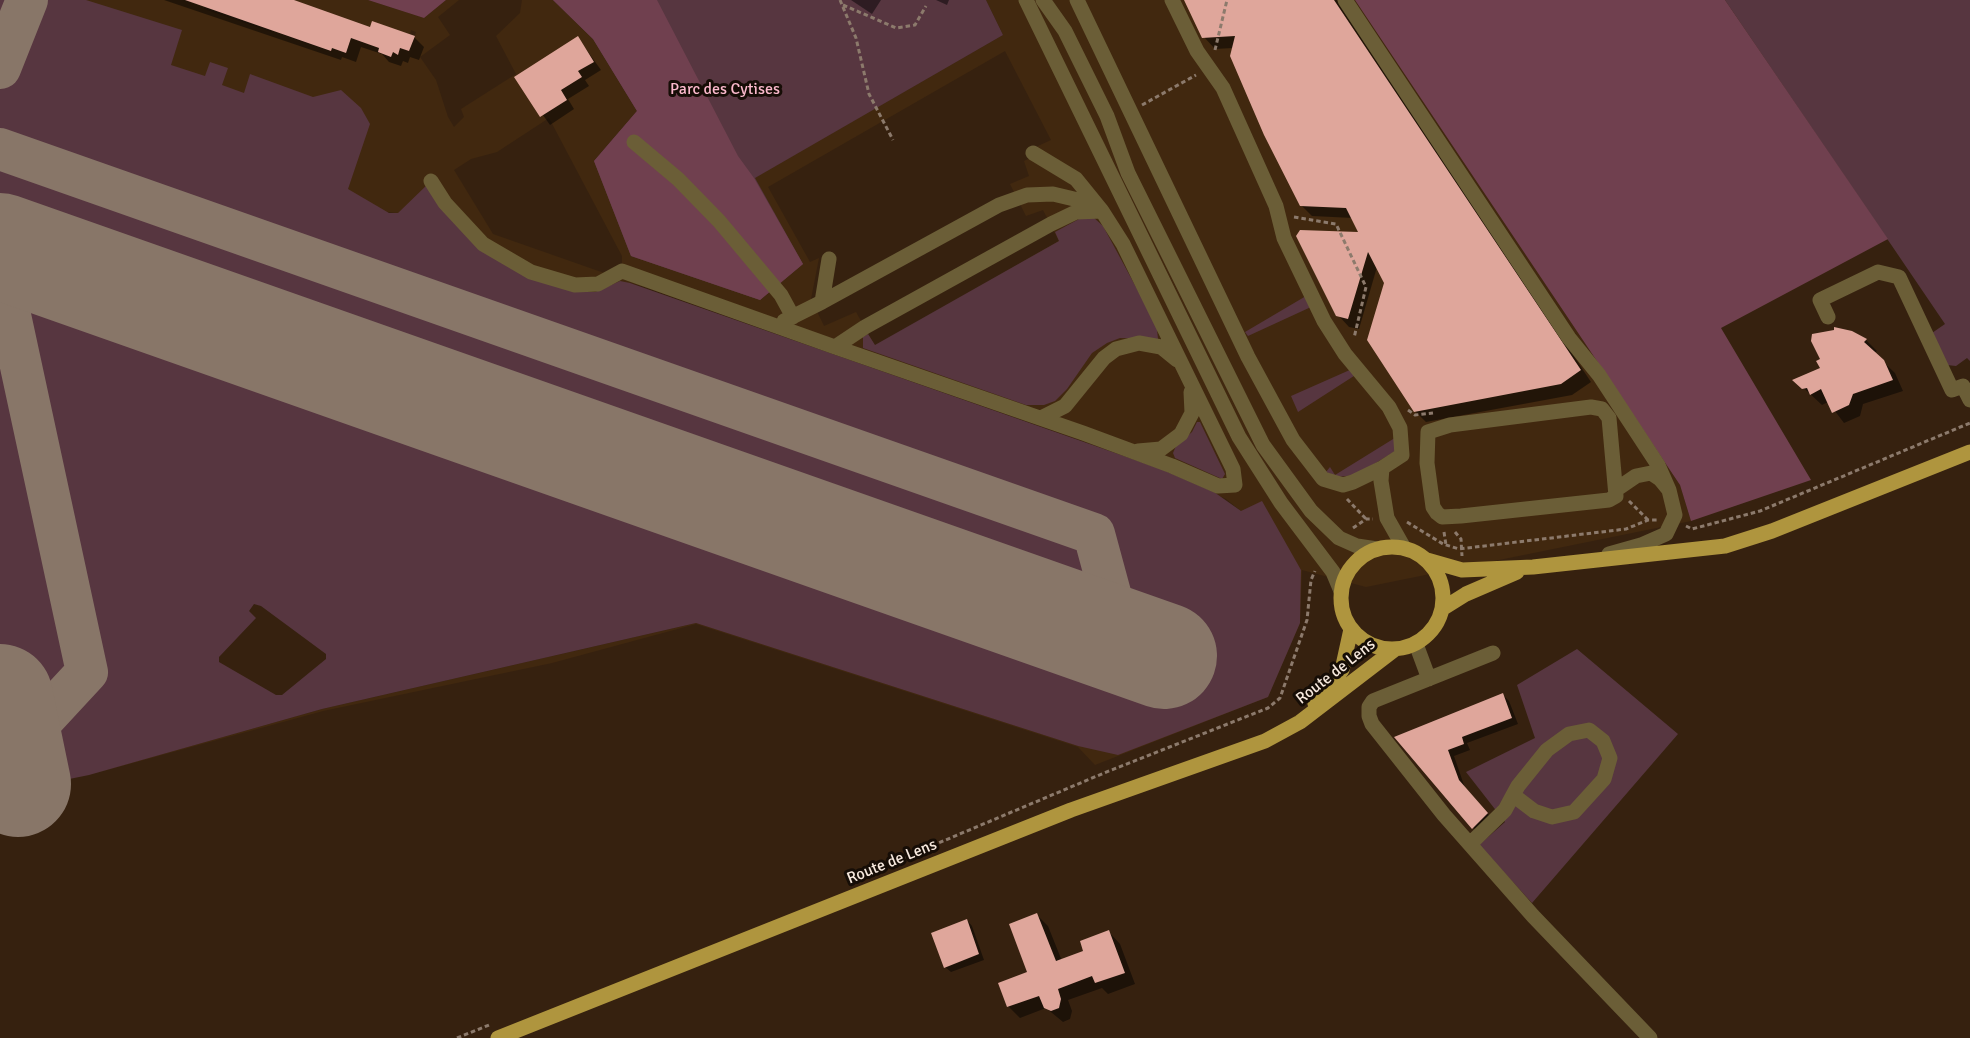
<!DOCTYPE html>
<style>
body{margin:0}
canvas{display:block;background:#36210f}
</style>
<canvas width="1970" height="1038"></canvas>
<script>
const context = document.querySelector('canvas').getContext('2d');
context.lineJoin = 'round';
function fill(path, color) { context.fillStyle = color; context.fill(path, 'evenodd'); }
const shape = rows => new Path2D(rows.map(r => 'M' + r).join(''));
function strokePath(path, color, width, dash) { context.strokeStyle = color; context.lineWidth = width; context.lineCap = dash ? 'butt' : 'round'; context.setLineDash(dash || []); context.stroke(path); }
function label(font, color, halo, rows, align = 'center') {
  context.font = font + ' Signika,sans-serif'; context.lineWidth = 6; context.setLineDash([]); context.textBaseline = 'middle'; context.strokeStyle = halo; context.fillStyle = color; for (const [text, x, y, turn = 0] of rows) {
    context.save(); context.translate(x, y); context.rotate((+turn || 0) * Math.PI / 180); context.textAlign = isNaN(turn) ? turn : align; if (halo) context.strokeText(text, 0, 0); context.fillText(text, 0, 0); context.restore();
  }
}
fill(shape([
 [0,0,200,0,206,4,204,9,272,32,274,28,286,36,330,51,332,48,346,53,351,38,379,48,378,52,391,57,393,52,398,54,400,48,409,51,416,32,411,30,410,34,370,27,294,0,368,0,424,18,446,0,459,0,438,17,450,35,420,57,436,80,448,117,454,127,464,117,461,109,516,74,496,36,520,13,522,0,553,0,593,39,637,111,594,161,802,263,754,178,1003,35,986,0,1356,0,1680,485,1691,521,1366,587,1302,570,1300,623,1268,697,1095,765,1078,747,696,624,552,663,323,711,89,775,0,793,89,775,322,709,696,623,1078,746,1241,511,1226,499,1161,469,644,287,630,283,611,285,595,292,579,292,398,213,0,171],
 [1005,51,1051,140,1038,146,1030,158,1024,161,1029,176,1010,184,1026,216,1043,210,1059,241,875,346,856,312,824,326,811,299,819,258,810,262,768,187],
 [549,118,622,256,622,271,607,274,493,234,454,170,471,159,497,152]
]), '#41280f');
fill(shape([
 [0,0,86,0,182,30,171,65,205,76,210,62,228,68,222,85,244,93,250,74,313,97,341,90,361,108,370,124,348,189,389,213,398,213,428,184,466,233,579,292,595,292,620,281,630,283,1161,469,1214,492,1241,511,1262,501,1301,570,1300,623,1268,697,1118,755,1078,746,696,623,322,709,89,775,0,793],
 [254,604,261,606,326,654,326,659,282,695,276,695,219,662,219,657,256,618,249,611],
 [553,0,986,0,1003,35,755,178,803,264,760,300,631,256,594,161,637,111,593,39],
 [1725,0,1970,0,1970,361,1967,358,1956,366,1947,365,1932,333,1945,324],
 [1093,217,1103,226,1143,300,1157,329,1158,339,1120,338,1107,343,1092,353,1067,389,1055,401,1044,405,1026,405,863,348,863,337,868,334,875,345,1059,241,1055,232,1079,219],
 [1306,296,1311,307,1248,336,1245,332],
 [1352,369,1357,374,1298,412,1291,396],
 [1197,422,1200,422,1225,474,1222,479,1175,458,1173,453,1176,446,1192,432],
 [1398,436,1397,450,1356,475,1337,477,1326,472,1330,467,1335,475],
 [1577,649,1678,734,1532,903,1479,845,1505,822,1466,772,1535,738,1517,685]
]), '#573640');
fill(shape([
 [368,0,446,0,424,18],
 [553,0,657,0,738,156,754,178,803,264,760,300,631,256,594,161,637,111,593,39],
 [1355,0,1725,0,1888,239,1721,328,1811,480,1691,521,1680,485]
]), '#70404f');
fill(shape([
 [164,0,289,0,371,29,414,37,424,47,419,60,410,57,408,63,403,61,401,66,389,62,382,54,361,47,356,62,342,57,341,60],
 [851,0,881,0,872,14],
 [936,0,949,0,947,5],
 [1186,0,1337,0,1591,382,1572,395,1426,422,1415,411,1385,283,1377,267,1359,329,1349,327,1338,315,1361,234,1353,218,1312,216,1301,205,1233,48,1215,49,1204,37],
 [578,38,601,70,585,80,589,86,568,99,574,109,550,125,516,77],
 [1866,340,1877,351,1874,353,1895,373,1903,391,1863,404,1860,416,1844,423,1828,402,1822,405,1795,380,1822,369],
 [1503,695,1509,701,1518,724,1467,743,1470,750,1454,756,1465,788,1493,820,1479,834,1397,737],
 [1037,915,1048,926,1062,961,1085,952,1109,932,1120,944,1135,984,1108,994,1102,988,1068,1000,1072,1011,1070,1019,1063,1022,1046,1008,1020,1018,1008,1006,1029,973],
 [967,920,972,926,984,960,951,972,945,967]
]), '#0007');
strokePath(shape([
 [0,68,27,0],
 [0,149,1094,534,1123,641],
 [0,269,87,672,12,753]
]), '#887668', 42);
strokePath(shape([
 [0,246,1164,656],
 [0,697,18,784]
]), '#887668', 106);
fill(shape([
 [185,0,294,0,370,27,372,21,415,36,409,51,400,48,398,55,393,52,391,57,378,52,379,48,351,38,346,53,332,48,331,51],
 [1184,0,1334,0,1581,370,1561,384,1414,412,1367,340,1384,283,1368,252,1348,319,1336,316,1296,236,1300,230,1358,232,1346,208,1300,206,1264,135,1230,56,1235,36,1202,38],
 [578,36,594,62,578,71,582,77,561,90,567,100,540,117,514,77],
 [1834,327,1852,331,1867,339,1864,342,1884,360,1893,380,1853,394,1849,405,1832,413,1821,389,1810,395,1807,388,1802,389,1792,380,1820,368,1816,361,1820,359,1811,341,1812,334,1834,330],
 [1503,693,1512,718,1462,737,1464,744,1448,750,1459,780,1488,813,1472,829,1394,737],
 [1037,913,1056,961,1083,951,1080,941,1109,930,1125,973,1095,983,1092,976,1058,989,1061,999,1059,1008,1051,1011,1044,1008,1039,996,1007,1007,998,983,1027,972,1009,924],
 [967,919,979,954,944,968,931,933]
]), '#dfa69b');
strokePath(shape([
 [840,0,856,38,869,94,893,140],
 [843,5,896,28,915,25,926,6],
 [1215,50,1227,0],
 [1142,105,1196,75],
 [1294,217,1336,224,1366,287,1354,338],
 [1408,410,1415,415,1433,413],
 [1347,499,1366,519],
 [1629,501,1648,520],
 [1407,522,1443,544,1459,549,1626,529,1648,520,1657,520],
 [1686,526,1692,529,1760,511,1970,423],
 [1353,528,1366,519,1373,519],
 [1444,532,1446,545],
 [1455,532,1461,539,1462,556],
 [877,869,1104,773,1268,708,1280,698,1307,620,1311,580,1315,571],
 [457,1038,489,1025]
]), '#8c7a6c', 3, [4.5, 3]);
strokePath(shape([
 [1026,0,1239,437,1281,503,1333,572,1341,591],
 [1043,0,1065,31,1107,116,1128,173,1263,445,1311,511,1339,538,1357,546,1377,549],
 [1077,0,1248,357,1293,440,1323,479,1343,485,1353,482,1382,468,1402,455,1400,428,1389,407,1345,354,1324,321,1284,238,1276,206,1223,88,1197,51,1172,0],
 [1345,0,1569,338,1599,375,1658,465,1669,490],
 [634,142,678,179,719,221,781,295,793,317],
 [431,181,445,203,483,244,531,272,575,285,598,284,622,271,835,347,865,327,1051,224,1076,212,1102,211,1123,244,1233,469,1235,485,1218,486,1172,466,1083,433,835,347],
 [829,259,822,302,999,205,1027,195,1053,194,1074,199,1102,211,1076,179,1033,153],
 [1828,317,1820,300,1878,272,1899,277,1952,390,1963,386,1970,400],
 [784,321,822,302],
 [1591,407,1602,409,1609,418,1616,496,1609,500,1461,516,1442,517,1437,513,1433,507,1427,463,1428,432,1450,425,1591,407],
 [1041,418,1065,406,1104,358,1116,349,1139,343,1161,347,1177,360],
 [1138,451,1161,449,1181,434,1192,413,1191,392],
 [1382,468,1381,481,1387,518,1404,548],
 [1609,554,1641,545,1666,534,1675,515,1669,490,1660,479,1651,473,1636,476,1617,489],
 [1416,644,1429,679],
 [1493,653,1373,701,1369,707,1369,716,1372,724,1444,815,1533,916,1650,1038],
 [1470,844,1505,810,1513,795,1518,786,1547,750,1569,734,1589,730,1603,741,1610,758,1604,779,1574,812,1552,817,1534,811,1513,795]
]), '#6b5e37', 15);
strokePath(shape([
 '1341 598a51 51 0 1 1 102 0a51 51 0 1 1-102 0Z',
 [1427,560,1462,570,1533,567,1725,546,1772,531,1970,452],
 [1442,609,1466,594,1517,572],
 [1315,704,1342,670,1351,629],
 [498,1038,1071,810,1265,741,1300,722,1394,650]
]), '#af953e', 15);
label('16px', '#fbb9cc', '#160d06', [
 ["Parc des Cytises",725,90]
]);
label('16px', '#f7e9de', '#160d06', [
 ["Route de Lens",1336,672,-38],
 ["Route de Lens",892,862,-22]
]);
</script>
